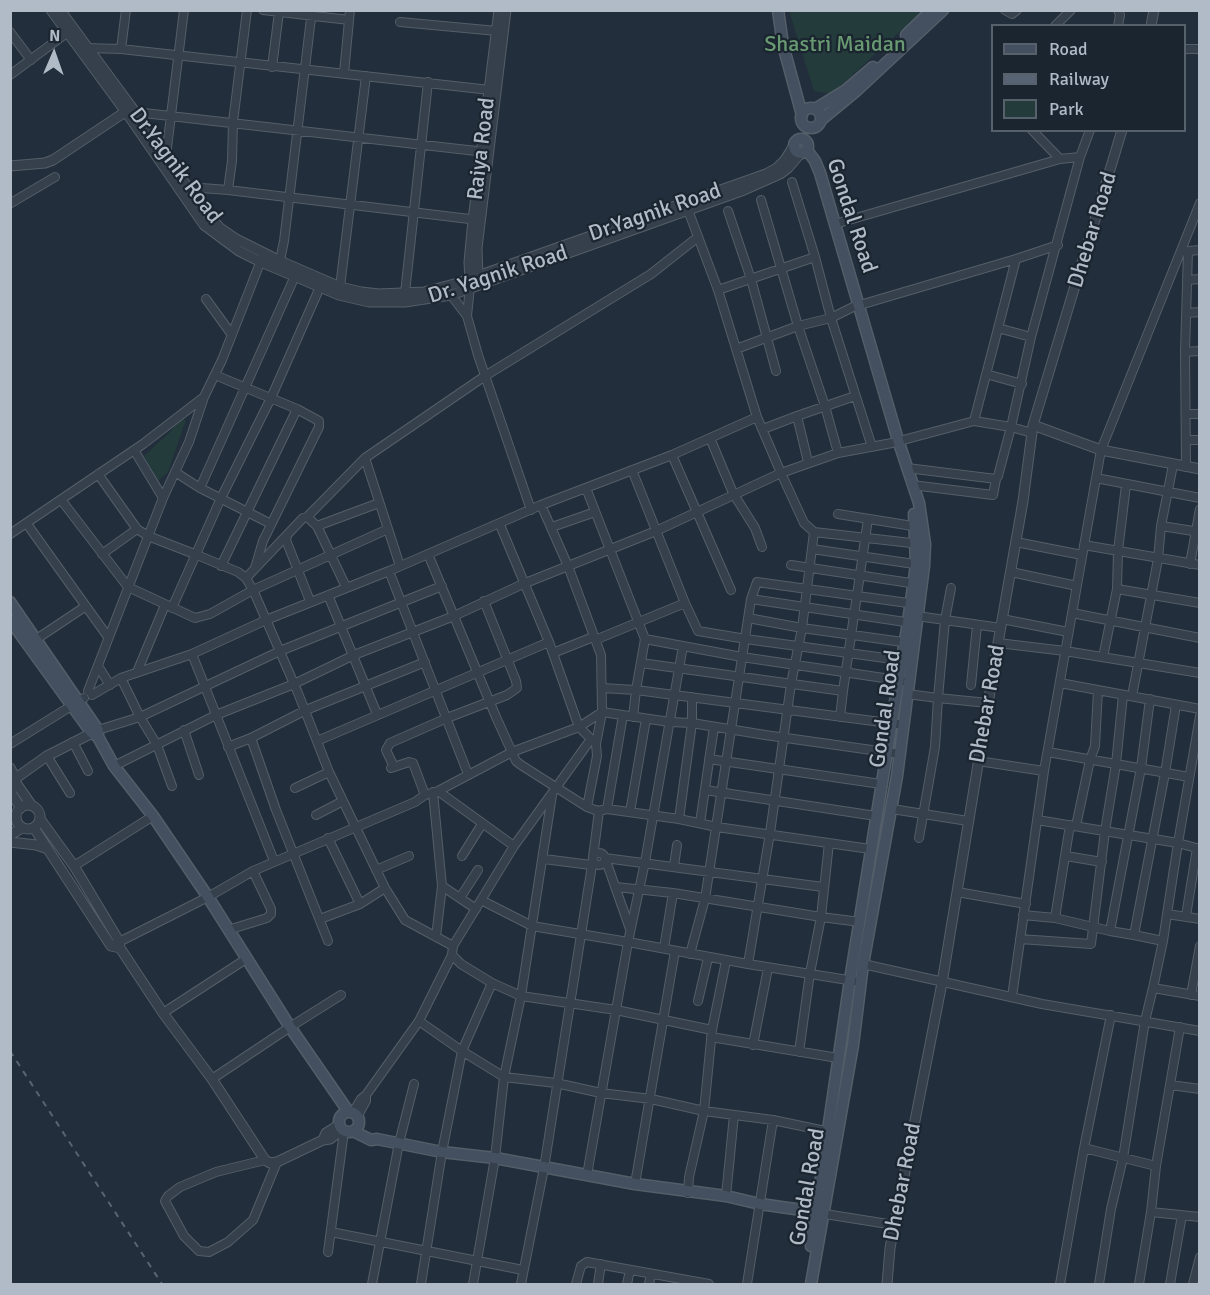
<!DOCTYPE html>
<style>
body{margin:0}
#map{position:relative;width:1210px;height:1295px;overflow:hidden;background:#222e3b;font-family:Signika,sans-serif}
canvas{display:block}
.frame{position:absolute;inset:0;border:12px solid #b1bbc7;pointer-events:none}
.legend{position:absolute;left:991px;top:24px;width:195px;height:108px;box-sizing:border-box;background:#1b2530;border:2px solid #57616c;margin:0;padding:8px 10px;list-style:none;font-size:18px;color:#b1bbc7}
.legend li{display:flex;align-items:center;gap:12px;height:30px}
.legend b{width:30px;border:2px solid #57616c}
.north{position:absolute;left:24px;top:24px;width:60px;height:60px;-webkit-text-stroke:4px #1b2530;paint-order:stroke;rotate:2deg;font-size:16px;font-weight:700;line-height:24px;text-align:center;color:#b1bbc7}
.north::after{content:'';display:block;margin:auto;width:21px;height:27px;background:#b1bbc7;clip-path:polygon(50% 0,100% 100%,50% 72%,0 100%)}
</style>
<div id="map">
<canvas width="1210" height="1295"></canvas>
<div class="frame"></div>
<ul class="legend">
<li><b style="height:8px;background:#444f5f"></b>Road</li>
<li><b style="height:8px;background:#586473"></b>Railway</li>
<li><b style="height:16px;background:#243b3c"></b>Park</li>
</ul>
<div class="north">N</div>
</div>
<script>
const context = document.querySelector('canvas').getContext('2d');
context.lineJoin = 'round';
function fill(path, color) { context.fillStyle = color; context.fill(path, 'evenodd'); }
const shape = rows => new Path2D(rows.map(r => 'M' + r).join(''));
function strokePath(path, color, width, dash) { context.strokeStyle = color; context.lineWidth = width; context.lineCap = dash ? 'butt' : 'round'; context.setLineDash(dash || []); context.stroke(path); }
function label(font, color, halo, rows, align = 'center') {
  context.font = font + ' Signika,sans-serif'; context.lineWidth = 4.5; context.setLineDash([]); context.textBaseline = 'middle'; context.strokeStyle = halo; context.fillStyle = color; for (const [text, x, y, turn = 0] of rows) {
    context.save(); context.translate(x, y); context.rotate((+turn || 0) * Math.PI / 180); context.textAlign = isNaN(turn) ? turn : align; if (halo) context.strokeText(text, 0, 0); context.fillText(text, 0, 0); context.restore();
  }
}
fill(shape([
 [789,11,922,11,832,94,814,91],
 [178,419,186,420,168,472,158,481,144,456,171,431]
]), '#243b3c');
const minor = shape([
 [263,10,349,20],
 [1005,10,1012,14,1017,10],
 [400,22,497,31],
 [1055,26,1071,10],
 [1118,26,1120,15,1118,10],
 [10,32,31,60],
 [85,48,121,49,490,90],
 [121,49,126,10],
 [1184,49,1200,49],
 [272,67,279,12],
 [344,73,350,10],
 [10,75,72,29],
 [135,112,485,152],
 [1032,130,1060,159,1080,157],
 [166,156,184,10],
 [792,182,815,257,831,318,872,447],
 [188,187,228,190,478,220],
 [228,190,232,161,233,122,247,10],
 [761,200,798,326,825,406,838,453],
 [11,203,55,177],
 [688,210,718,290,757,417,781,473,838,453,892,443,974,421,1016,259,1058,245],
 [728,211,751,279,776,371],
 [835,224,1060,159],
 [1188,251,1200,250],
 [1181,252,1188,251,1185,352,1186,467],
 [279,265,284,241,312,10],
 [1187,280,1200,279],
 [340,287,366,76],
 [718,290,815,257],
 [405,293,428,82],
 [451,295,467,316,478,355,531,510],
 [206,299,232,335],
 [1187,313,1200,312],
 [467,316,470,287],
 [998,328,1031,337],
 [736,349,798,326,831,318,853,307,1016,259],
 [1185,352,1200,351],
 [986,374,1022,384],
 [215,375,297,409,319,421,319,427,263,541,255,568],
 [1186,414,1200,414],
 [763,429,797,416],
 [1032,433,1011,427,1031,337,1080,157,1090,130],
 [710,438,733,493,755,528,762,547],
 [1186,440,1200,440],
 [134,450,163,498],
 [672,455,731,590],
 [365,458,400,566],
 [808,462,797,416,855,396],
 [907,468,996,479,998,476,1011,427,974,421],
 [632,470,685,603,698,631,746,639,907,661],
 [175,472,200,488,271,524],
 [98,474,137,529,148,536,197,555,238,572,246,578,254,592,298,693,329,772,385,888,405,920,453,946],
 [1096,478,1200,498],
 [912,485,993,495,996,479],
 [200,488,295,276],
 [586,488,645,639,742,657,904,681],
 [62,501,128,587,195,618,210,614,253,590,388,529],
 [541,505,568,566,601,655,602,712,596,744],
 [838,514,919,527],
 [307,517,365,458,485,376,651,274,698,237],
 [27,524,108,637],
 [500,525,549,642,579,727,596,744,597,756,587,807],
 [317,526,379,503],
 [1161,526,1200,532],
 [552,527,595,512],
 [814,532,920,544],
 [10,534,143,444,204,397],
 [287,536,286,540,310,601],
 [1016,542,1082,555],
 [1084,545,1200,565],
 [812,549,921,565],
 [102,554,137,529],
 [428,554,496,717,516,761,521,765,587,807,598,811,607,809,679,819,717,827,870,849],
 [1190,564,1200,509],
 [791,565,917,584],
 [221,566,297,409],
 [389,571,468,774],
 [1011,572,1077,586],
 [246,578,303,518,307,517,317,526,346,587],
 [1117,589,1118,551,1126,485],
 [328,595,377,714],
 [751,599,912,623],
 [172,608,221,498,271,398,320,287],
 [1072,613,1200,638],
 [917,616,1001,628],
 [748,618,802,628,910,643],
 [1002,619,1068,632],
 [645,639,636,690,904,725],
 [595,640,685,603],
 [32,642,86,606],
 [998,643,1065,651,1200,673],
 [683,646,645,862,628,942,748,964],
 [553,653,593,637],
 [192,654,274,861],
 [1103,657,1117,589,1200,603],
 [641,663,843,691,840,717],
 [98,666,110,685],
 [137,672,165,605],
 [121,678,140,717,157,745,172,786],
 [1060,683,1200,709],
 [971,685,977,625],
 [602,688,636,690,633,717],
 [88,691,163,498,189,442,204,397,222,360,262,258],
 [843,691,868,519],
 [907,694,938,698,945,620,951,588],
 [92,695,121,678,192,654,266,620,389,571,541,505,672,455,757,417],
 [1132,696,1158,559,1161,526,1173,465],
 [98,730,140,717,280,651,442,586],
 [184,730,199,775],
 [251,738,276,810,328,941],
 [591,739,514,846,453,946,452,955,461,964,492,983,521,996,616,1010,712,1030,726,961],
 [317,741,549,642],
 [73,742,88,771],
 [10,744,84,698],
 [228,747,251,738,306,710,425,662],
 [1048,752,1189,777],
 [47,756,70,793],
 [709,759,881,784],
 [978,761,1044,771],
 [114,766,216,715,294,684,354,655,454,616,523,584,656,531,781,473,804,523,814,532,802,628,791,684,770,833,748,964,854,981],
 [10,767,16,778,12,781],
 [394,767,386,750,390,743,447,718,507,695,517,688,516,681,484,601],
 [391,768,409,762,413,763,425,795],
 [295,788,329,772],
 [705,790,876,816],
 [438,791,514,846],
 [433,792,442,886,476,909],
 [607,809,623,715],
 [892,809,968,821],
 [630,812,646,719],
 [316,815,343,801],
 [679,819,692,723,692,697],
 [1037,820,1178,843,1200,716],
 [700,823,714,727],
 [1076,826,1090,760,1095,746,1098,690],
 [328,838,360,904],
 [919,838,935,747,938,698,988,703],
 '593 859a6 6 0 1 1 12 0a6 6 0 1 1-12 0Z',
 [462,856,482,824],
 [1066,856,1102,862],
 [593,857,599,811],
 [544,859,591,865],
 [74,866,153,816],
 [674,866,677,845],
 [376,870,409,856],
 [616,887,673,893,821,917,860,922],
 [957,892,1026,904],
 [460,898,478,870],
 [481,900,532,926,628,942,587,1175],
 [1167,914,1178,843,1200,849],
 [1023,915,1055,918,1110,931,1141,768,1150,699],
 [1186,916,1197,848],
 [1055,918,1070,825],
 [320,919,360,904,385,888],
 [630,929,605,858,823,887],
 [228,930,267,918,271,914,271,909,253,871],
 [1110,931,1134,935,1165,773,1176,705],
 [1134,935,1163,941,1167,914,1200,919],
 [436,937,442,886],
 [1020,939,1091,944,1105,831,1116,764,1123,695],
 [115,944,208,897,253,871,415,802,425,795,438,791,512,752,579,727,602,712,670,722,692,723,765,735,900,754],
 [664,948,673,893],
 [690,954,705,899,751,599,757,582,915,604],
 [863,964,1042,1004,1200,1031],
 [1153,988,1163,941],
 [1191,995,1200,946],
 [1012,997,1044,771,1101,450,1200,203],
 [698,1001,708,958],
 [163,1013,246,959],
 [419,1021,462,1051,504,1077,556,1083,601,1093,651,1099,704,1111,773,1120,830,1132],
 [711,1037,838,1058],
 [753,1045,768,968],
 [799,1052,810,973,821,917,829,843],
 [212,1079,290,1027,341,995],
 [1170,1085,1200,1089],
 [366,1095,419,1021,452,955],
 [353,1112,361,1099,366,1095,366,1101,357,1117],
 [1084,1148,1156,1166],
 [265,1160,216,1172,180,1187,168,1196,165,1201,184,1236,199,1251,209,1252,228,1242,253,1220,277,1162],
 [635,1184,675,951],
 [688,1193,689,1177,704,1111,712,1030],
 [726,1196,734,1115],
 [1151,1212,1200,1217],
 [819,1213,894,1225],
 [331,1232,523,1270],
 [328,1252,344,1131],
 [372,1284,399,1143,414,1084],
 [421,1284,442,1152,462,1051,492,983],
 [473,1284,495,1158,504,1077,521,996,552,795],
 [521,1284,544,1168,593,859],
 [576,1284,581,1266,587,1262,709,1284],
 [598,1284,601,1264],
 [627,1284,630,1270],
 [649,1284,651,1274],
 [747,1284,773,1120],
 [1060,1284,1084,1148,1111,1015],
 [1099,1284,1111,1209,1123,1158,1145,1021,1153,988,1200,996],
 [1139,1284,1151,1212,1156,1166,1180,1027],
 [1170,1284,1182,1215],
 [1193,1284,1200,1257]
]);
const tertiary = shape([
 [51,10,126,112,204,225,239,251,261,262,339,295,369,302,405,302,451,295,744,190,780,174,788,168,800,154],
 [60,10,130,105,200,205,220,228,236,239,280,261,340,287,361,292,379,294,424,292,458,283,766,174,777,168,785,160,793,147],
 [1151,26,1154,10],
 [10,166,45,163,53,160,122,114,131,112],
 [478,279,477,248,506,10],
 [470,282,469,262,473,220,499,10],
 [1033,425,1101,450,1200,469],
 [16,783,32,806],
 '16 817a12 12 0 1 1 24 0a12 12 0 1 1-24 0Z',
 [21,808,11,793,16,778,47,756,96,731],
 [40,819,74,866,119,941,120,948,163,1013,212,1079,265,1160,270,1163,277,1162,323,1140,330,1139,342,1130],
 [34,828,111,946,120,948],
 [10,835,22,828],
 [10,842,36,845,48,849],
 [323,1140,326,1133,339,1125],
 [887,1284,890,1248,942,983,998,643,1023,501,1033,425,1122,130]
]);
const secondary = shape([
 [778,10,783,45,802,115],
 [906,35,932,10],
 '801 118a10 10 0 1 1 20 0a10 10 0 1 1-20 0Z',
 [815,109,846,90,873,67],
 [821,120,855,92,943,10],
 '794 146a7 7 0 1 1 14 0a7 7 0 1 1-14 0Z',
 [807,150,815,161,820,173,898,440,919,503,925,544,924,566,897,776,863,964,853,1045,811,1284],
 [10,602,98,730,98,737,114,766,153,816,208,897,290,1027,348,1111],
 [10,620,91,732,98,737],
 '339 1122a10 10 0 1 1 20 0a10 10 0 1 1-20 0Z',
 [353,1131,371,1140,377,1139,442,1152,495,1158,635,1184,726,1196,760,1204,816,1212],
 [811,1246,850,980,908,622,916,565,914,514]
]);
strokePath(minor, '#545e69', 10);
strokePath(tertiary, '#545e69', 11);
strokePath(secondary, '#545e69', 13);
strokePath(minor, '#36404c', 8);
strokePath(tertiary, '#36404c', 9);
strokePath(secondary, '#444f5f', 10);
strokePath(shape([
 [10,1051,162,1284]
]), '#586473', 2, [6, 6]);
label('22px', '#689971', '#1b2530', [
 ["Shastri Maidan",835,45]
]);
label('22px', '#b1bbc7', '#1b2530', [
 ["Raiya Road",482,149,-83],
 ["Dr.Yagnik Road",175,166,53],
 ["Dr.Yagnik Road",655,213,-19],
 ["Gondal Road",851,216,72],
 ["Dhebar Road",1093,230,-73],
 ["Dr. Yagnik Road",498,275,-18],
 ["Dhebar Road",988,704,-80],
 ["Gondal Road",886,709,-82],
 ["Dhebar Road",903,1182,-79],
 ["Gondal Road",808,1187,-80]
]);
</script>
